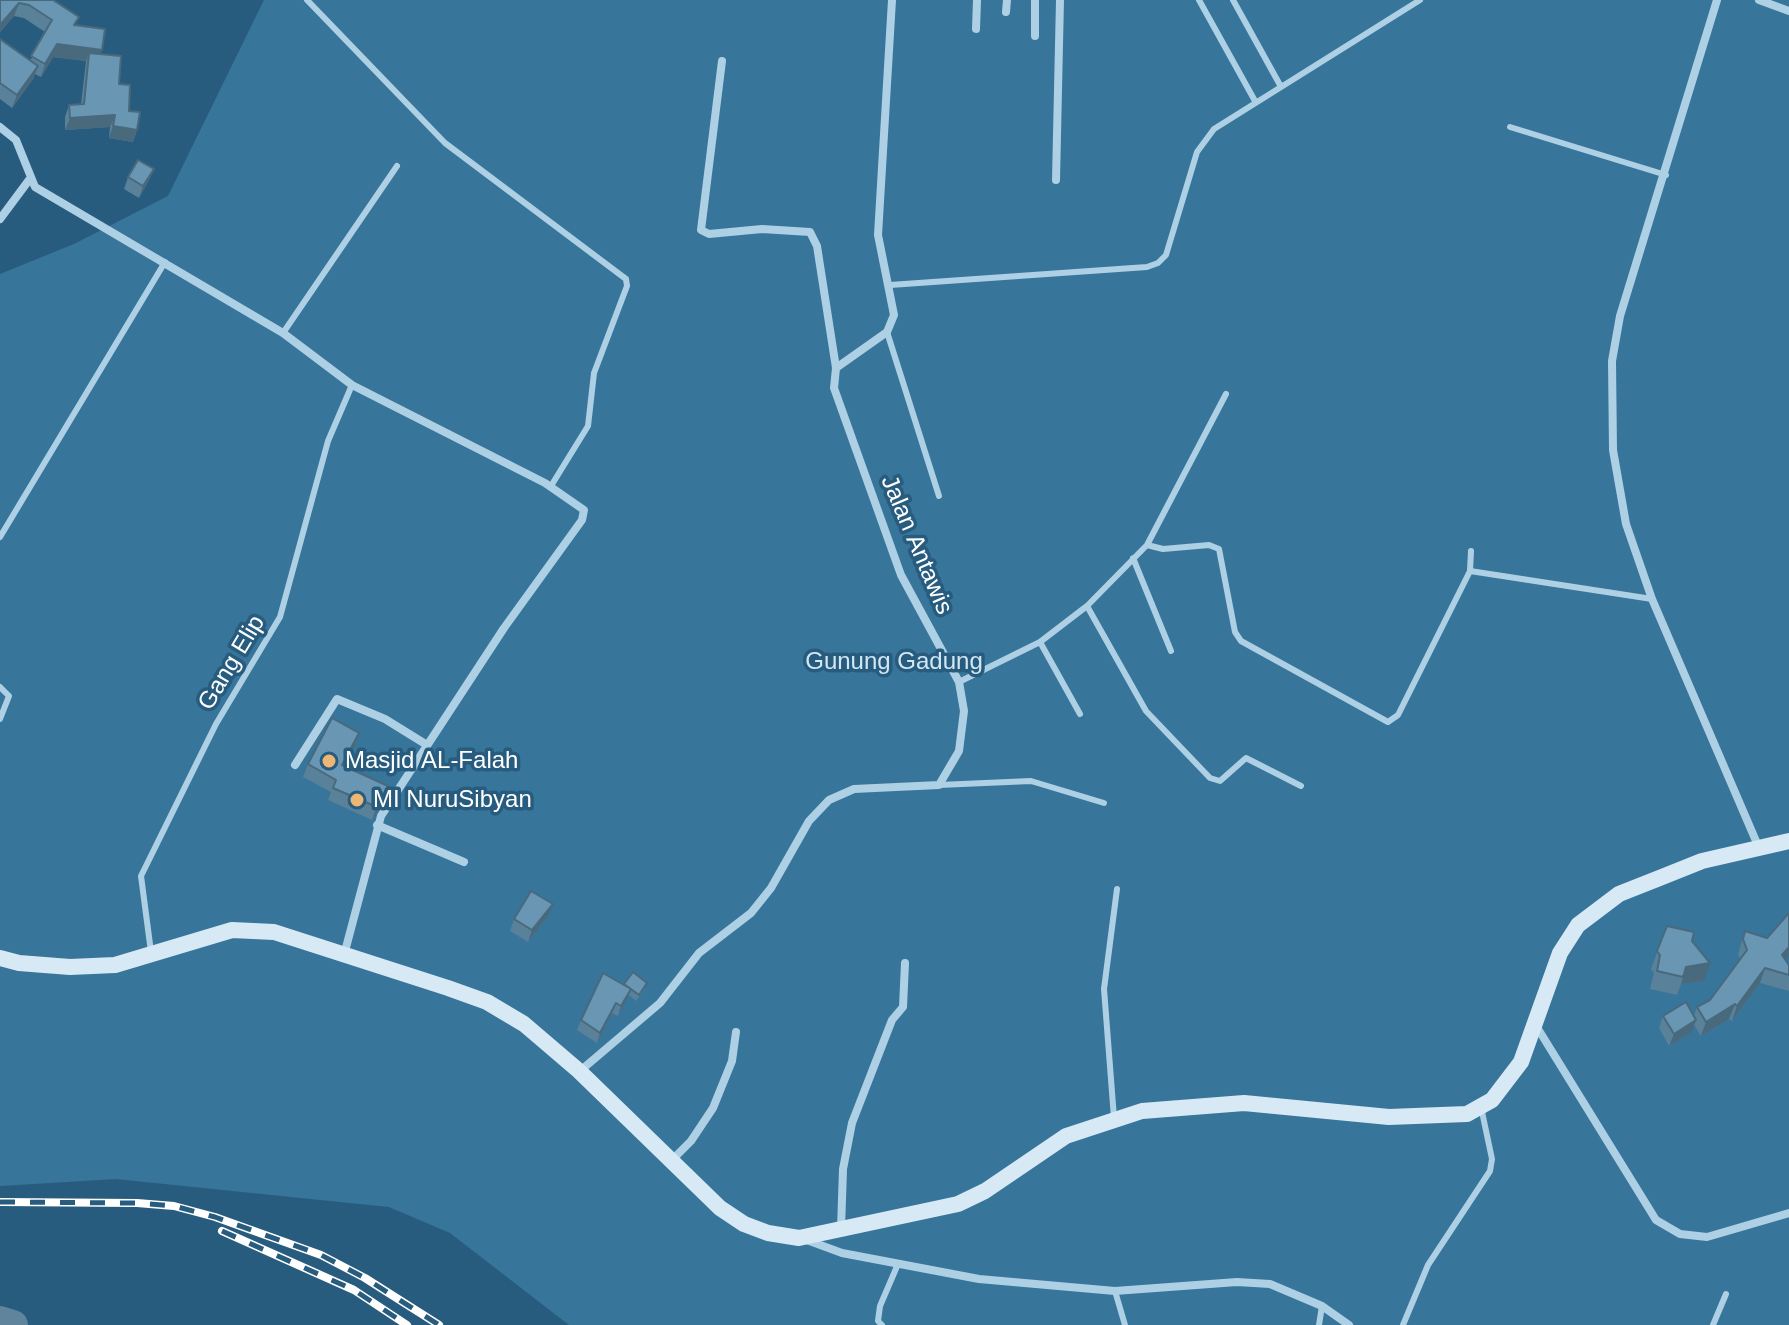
<!DOCTYPE html>
<style>
body{margin:0}
canvas{display:block;background:#275c7f}
</style>
<canvas width="1789" height="1325"></canvas>
<script>
const context = document.querySelector('canvas').getContext('2d');
context.lineJoin = 'round';
function fill(path, color) { context.fillStyle = color; context.fill(path, 'evenodd'); }
const shape = rows => new Path2D(rows.map(r => 'M' + r).join(''));
function strokePath(path, color, width, dash) { context.strokeStyle = color; context.lineWidth = width; context.lineCap = dash ? 'butt' : 'round'; context.setLineDash(dash || []); context.stroke(path); }
function label(font, color, halo, rows, align = 'center') {
  context.font = font + ' Helvetica,sans-serif'; context.lineWidth = 7; context.setLineDash([]); context.textBaseline = 'middle'; context.strokeStyle = halo; context.fillStyle = color; for (const [text, x, y, turn = 0] of rows) {
    context.save(); context.translate(x, y); context.rotate((+turn || 0) * Math.PI / 180); context.textAlign = isNaN(turn) ? turn : align; if (halo) context.strokeText(text, 0, 0); context.fillText(text, 0, 0); context.restore();
  }
}
fill(shape([
 [264,0,1789,0,1789,1325,569,1325,450,1233,389,1207,116,1179,0,1186,0,274,74,244,168,196]
]), '#38759a');
strokePath(shape([
 [0,1321,13,1325]
]), '#5f849c', 30);
strokePath(shape([
 [307,0,445,143,626,279,627,286,594,373,588,426,551,486],
 [1199,0,1255,101],
 [1233,0,1280,85],
 [1510,127,1666,175],
 [890,285,1147,267,1158,263,1166,255,1197,152,1214,129,1420,0],
 [887,332,939,496],
 [283,333,397,166],
 [0,537,165,262],
 [1147,545,1163,549,1209,545,1219,549,1235,632,1241,641,1388,722,1398,715,1470,571,1471,551],
 [1133,558,1171,651],
 [1470,571,1652,599],
 [1087,606,1146,711,1210,778,1220,781,1246,758,1301,786],
 [1040,642,1080,714],
 [959,682,1040,642,1087,606,1147,545,1226,394],
 [0,687,9,696,0,719],
 [939,785,1031,781,1104,803],
 [151,952,141,876,216,724,280,617,328,441,352,385],
 [1114,1118,1104,989,1117,889],
 [1115,1291,1125,1325],
 [882,1325,878,1321,880,1306,898,1264],
 [1319,1325,1322,1306],
 [1403,1325,1428,1265,1490,1171,1492,1159,1481,1107],
 [1713,1325,1726,1294]
]), '#aed0e5', 6);
strokePath(shape([
 [1717,0,1620,316,1612,361,1613,450,1626,524,1652,599,1759,848],
 [1759,0,1789,11],
 [1006,12,1007,0],
 [976,29,977,0],
 [1035,36,1035,0],
 [722,61,701,230,709,234,762,229,810,232,817,246,836,368],
 [0,127,16,140,35,187,283,333,352,385,545,483,584,510,582,520,504,628,381,816,344,955],
 [1056,180,1060,0],
 [0,219,29,180],
 [295,765,337,699,385,719,427,745],
 [377,825,464,862],
 [1535,1024,1656,1220,1680,1234,1707,1237,1789,1213],
 [580,1071,660,1003,699,953,751,913,771,888,809,821,829,800,854,789,939,785,959,751,964,711,959,682,901,575,834,388,836,368,887,332,894,315,878,235,892,0],
 [671,1161,691,1141,713,1108,732,1061,736,1032],
 [841,1229,843,1169,852,1123,892,1020,903,1007,905,963],
 [804,1239,842,1253,979,1279,1115,1291,1237,1282,1270,1284,1322,1306,1349,1325]
]), '#aed0e5', 8);
strokePath(shape([
 [0,958,19,963,70,967,115,965,232,930,274,932,448,988,487,1002,524,1024,579,1071,720,1208,744,1224,768,1233,799,1238,958,1204,985,1191,1066,1136,1142,1111,1244,1103,1389,1117,1467,1114,1492,1100,1521,1062,1560,953,1578,925,1619,894,1662,877,1702,861,1789,841]
]), '#d7e9f5', 16);
const rail = shape([
 [0,1202,137,1203,174,1206,215,1217,321,1255,365,1278,439,1325],
 [222,1231,354,1290,407,1325]
]);
strokePath(rail, '#fff', 8);
strokePath(rail, '#275c7f', 5, [15]);
fill(shape([
 [0,0,53,0,76,25,100,54,119,84,137,130,133,142,109,138,110,127,65,130,65,117,69,105,81,104,86,61,53,57,41,77,35,74,33,79,12,108,0,99,0,39,30,61,45,32,24,18,14,16,0,32],
 [154,169,149,180,139,198,124,189,128,177],
 [359,733,355,746,344,766,388,786,384,799,372,820,328,800,331,792,303,777,308,764],
 [548,916,528,942,510,931,514,919],
 [1667,926,1692,941,1704,981,1681,984,1677,995,1650,989,1654,973,1651,969],
 [1745,931,1767,938,1785,960,1789,965,1789,991,1760,983,1732,1021,1729,1019,1701,1036,1694,1025,1692,1032,1669,1046,1659,1028,1663,1016,1694,1016,1697,1007,1710,1000,1740,959,1738,954],
 [624,985,645,989,636,1001,629,995,618,1016,612,1013,597,1043,577,1030,581,1020]
]), '#59819a');
fill(shape([
 [19,3,14,16,0,32,0,25],
 [57,44,102,50,97,63,89,53,86,61,53,57,41,77,45,64],
 [38,66,33,79,12,108,17,95],
 [115,115,110,127,65,130,70,118],
 [113,126,137,130,133,142,109,138],
 [154,169,149,180,139,198,143,186],
 [359,733,355,746,337,778,342,765],
 [388,786,384,799,372,820,377,807],
 [553,904,548,916,528,942,532,930],
 [1789,947,1789,956,1777,969,1782,955],
 [1710,963,1704,981,1681,984,1686,967],
 [1765,968,1760,983,1732,1021,1737,1006],
 [631,989,627,999,618,1016,621,1006],
 [616,1003,612,1013,597,1043,600,1033],
 [1735,1004,1729,1019,1701,1036,1706,1022],
 [1696,1020,1692,1032,1669,1046,1674,1034]
]), '#49697d');
const building = shape([
 [0,0,53,0,79,17,74,25,105,29,102,50,57,44,45,64,31,56,52,20,29,5,19,3,0,25,0,0],
 [0,39,38,66,17,95,0,83,0,39],
 [89,53,121,56,119,84,130,85,129,111,140,112,137,130,113,126,115,115,70,118,69,105,84,104,89,53],
 [138,160,154,169,143,186,128,177,138,160],
 [332,718,359,733,342,765,388,786,377,807,333,788,336,780,308,764,332,718],
 [531,891,553,904,532,930,514,919,531,891],
 [1789,913,1789,947,1782,955,1789,965,1789,975,1765,968,1737,1006,1735,1004,1706,1022,1697,1007,1710,1000,1747,950,1743,939,1745,931,1767,938,1789,913],
 [1667,926,1694,932,1692,941,1710,963,1686,967,1683,977,1657,971,1660,955,1657,951,1667,926],
 [633,972,647,983,639,995,624,984,633,972],
 [603,973,631,989,621,1006,616,1003,600,1033,581,1020,603,973],
 [1686,1002,1696,1020,1674,1034,1663,1016,1686,1002]
]);
fill(building, '#6896b3');
strokePath(building, '#49697d', 2);
for (const [x, y, r, color] of [
 [329,761,8,"#edb674"],
 [357,800,8,"#edb674"]
]) { const dot = new Path2D(); dot.arc(x, y, r, 0, 2 * Math.PI); context.fillStyle = color; context.fill(dot); strokePath(dot, '#275c7f', 3); }
label('24px', '#fff', '#275c7f', [
 ["Jalan Antawis",916,545,67],
 ["Gang Elip",232,663,-59]
]);
label('24px', '#d1e7f4', '#275c7f', [
 ["Gunung Gadung",894,662]
]);
label('24px', '#fff', '#275c7f', [
 ["Masjid AL-Falah",345,761],
 ["MI NuruSibyan",373,800]
], 'left');
</script>
